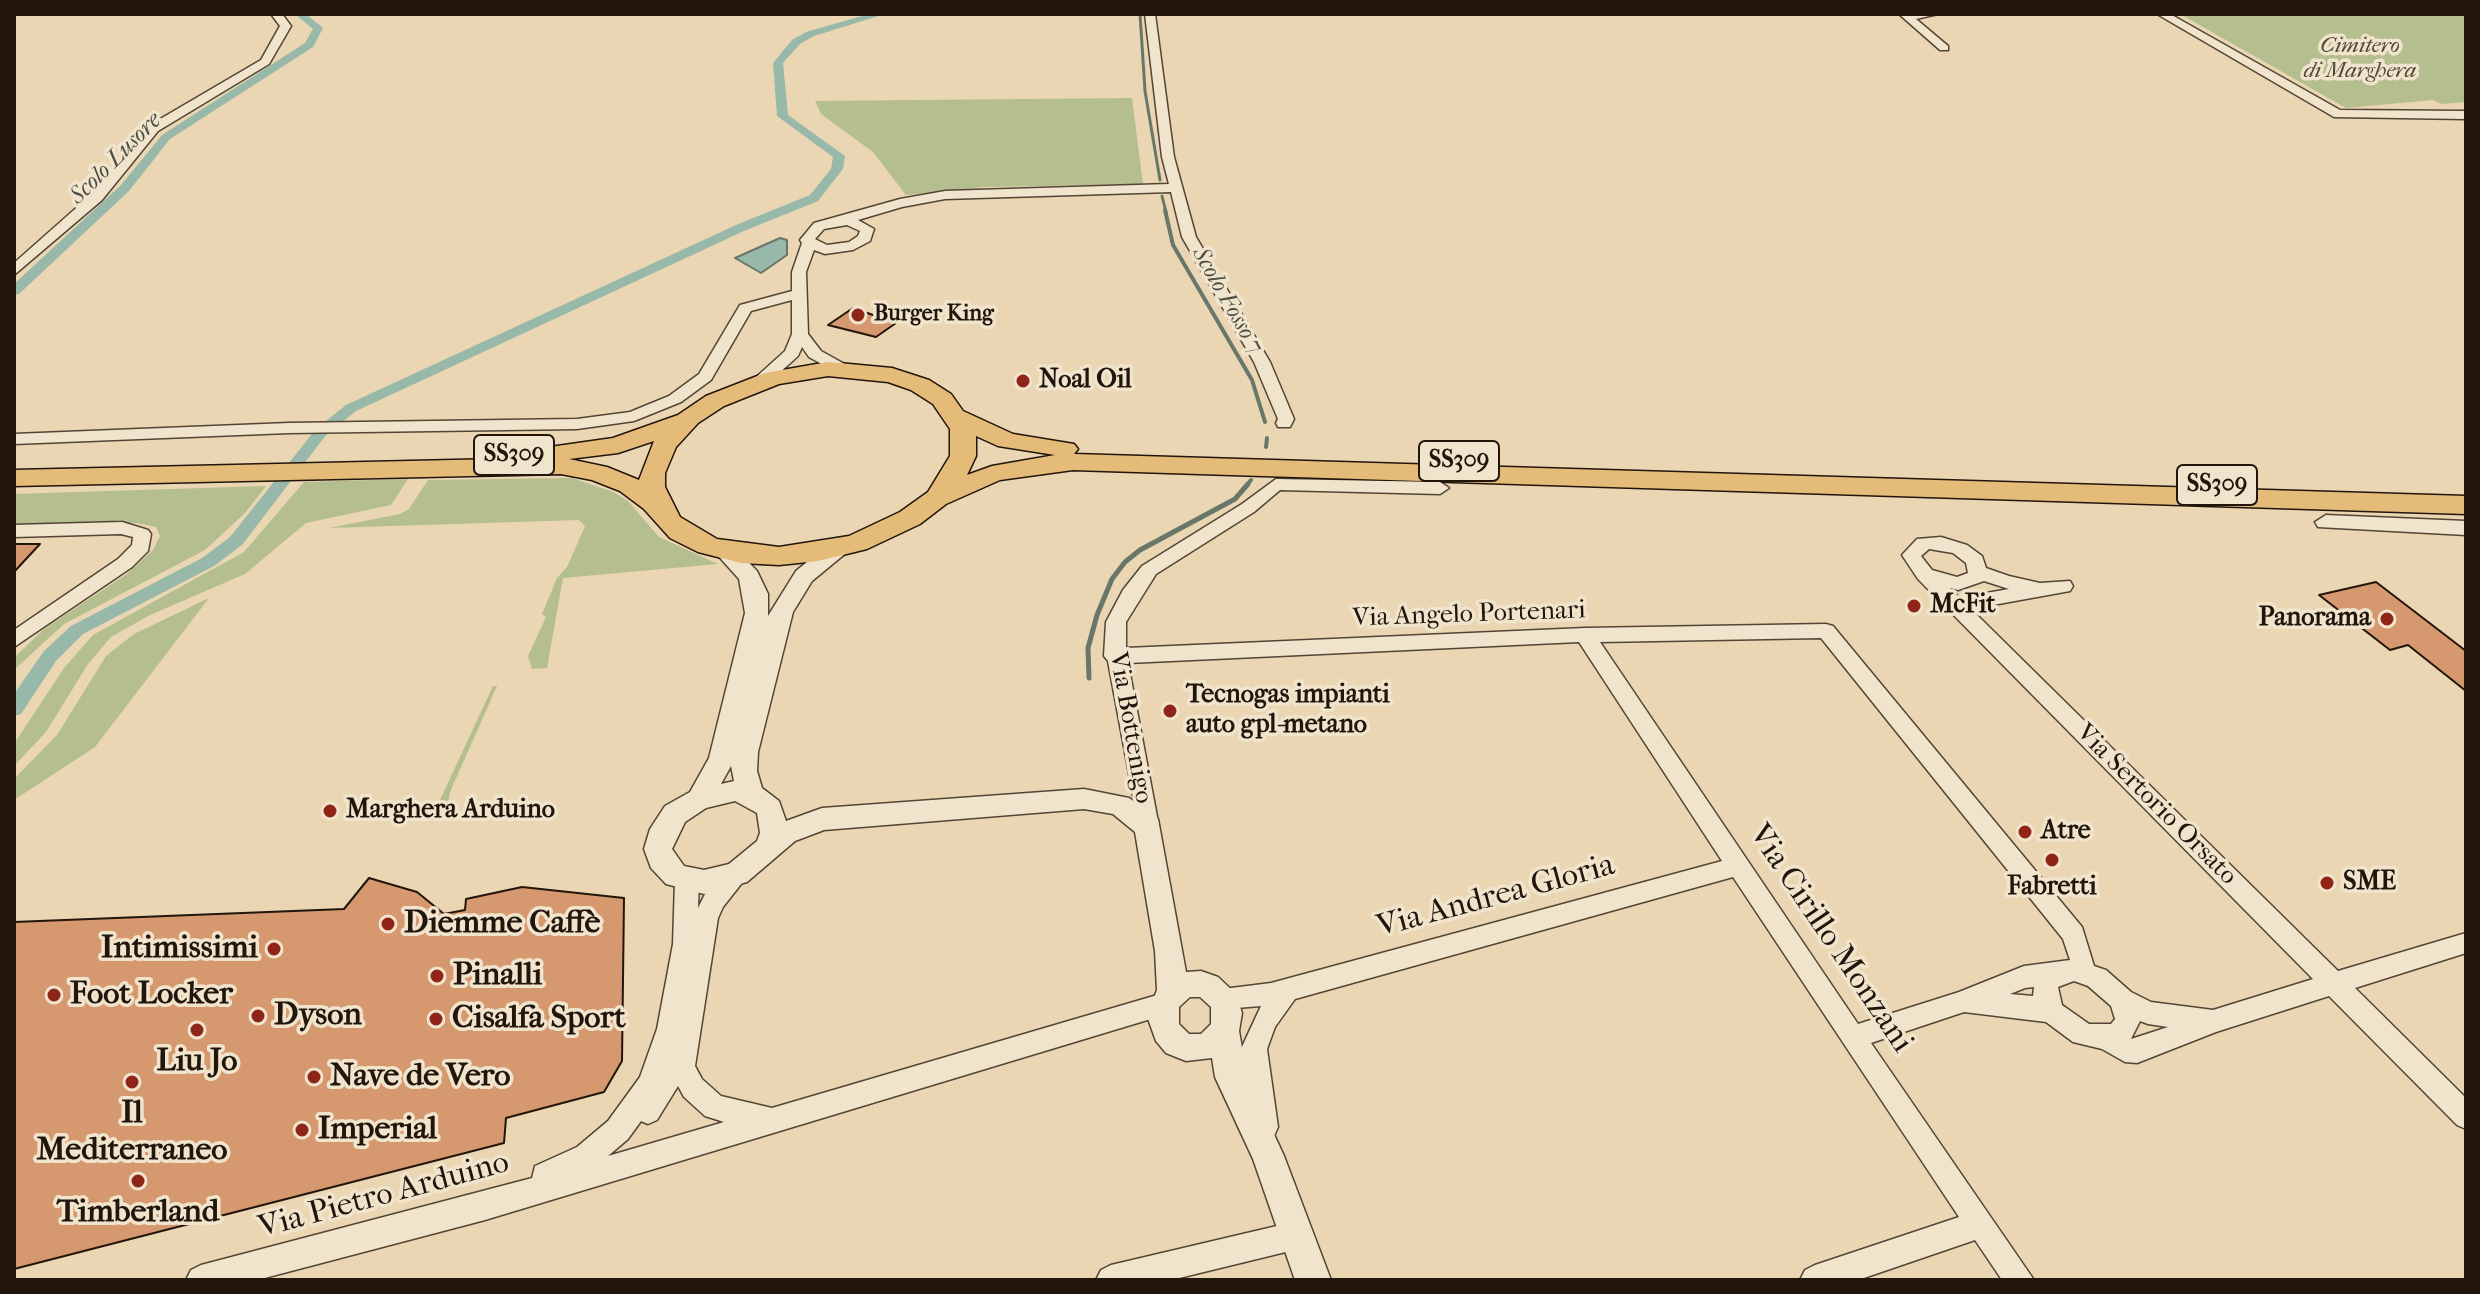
<!DOCTYPE html>
<meta charset="utf-8">
<style>
body{margin:0}
#map{position:relative;width:2480px;height:1294px;overflow:hidden;background:#ead6b2;font-family:"IM FELL French Canon",serif}
canvas{display:block}
.frame{position:absolute;inset:0;border:16px solid #21150c;pointer-events:none}
</style>
<div id="map">
<canvas width="2480" height="1294"></canvas>
<div class="frame"></div>
</div>
<script>
const context = document.querySelector('canvas').getContext('2d');
context.lineJoin = 'round';
function fill(path, color) { context.fillStyle = color; context.fill(path, 'evenodd'); }
const shape = rows => new Path2D(rows.map(r => 'M' + r).join(''));
function strokePath(path, color, width, dash) { context.strokeStyle = color; context.lineWidth = width; context.lineCap = dash ? 'butt' : 'round'; context.setLineDash(dash || []); context.stroke(path); }
function label(font, color, halo, rows, align = 'center') {
  context.font = font + ' "IM FELL French Canon",serif'; context.lineWidth = 7; context.setLineDash([]); context.textBaseline = 'middle'; context.strokeStyle = halo; context.fillStyle = color; for (const [text, x, y, turn = 0] of rows) {
    context.save(); context.translate(x, y); context.rotate((+turn || 0) * Math.PI / 180); context.textAlign = isNaN(turn) ? turn : align; if (halo) context.strokeText(text, 0, 0); context.fillText(text, 0, 0); context.restore();
  }
}
fill(shape([
 [2180,14,2466,14,2466,102,2441,104,2433,100,2346,108],
 [1132,98,1143,184,985,187,906,195,873,152,821,114,815,101],
 [572,478,613,492,628,501,659,537,718,564,563,578,547,668,532,669,528,656,546,617,542,614,557,578,567,567,585,526,579,520,329,528,400,514,409,509,428,480],
 [408,479,391,505,306,523,245,574,150,615,111,637,88,664,46,732,14,766,14,744,64,668,93,635,244,552,304,482],
 [266,486,245,513,205,550,64,624,14,670,14,658,44,629,127,574,153,550,160,536,156,527,137,523,14,526,14,494],
 [209,598,95,747,14,800,14,779,57,735,106,656,134,634],
 [493,686,497,686,450,792,448,803,453,814,433,815]
]), '#b4be8e');
const water = shape([
 [780,238,787,240,787,255,761,273,735,258,780,238]
]);
fill(water, '#98b9a9');
strokePath(water, '#68776a', 2);
strokePath(shape([
 [1140,14,1145,91,1160,180],
 [1162,196,1166,212]
]), '#68776a', 3);
strokePath(shape([
 [1165,210,1173,245,1252,380,1265,422],
 [1266,447,1267,438],
 [1246,486,1251,480]
]), '#68776a', 4);
strokePath(shape([
 [1089,678,1088,648,1097,615,1112,579,1125,562,1140,550,1235,499,1248,484]
]), '#68776a', 5);
fill(shape([
 [295,14,306,14,323,28,313,47,170,139,129,191,19,294,14,295,14,284,121,185,162,135,305,43,313,29,295,14],
 [869,14,885,14,814,36,800,44,783,63,788,115,845,156,843,169,818,201,744,231,356,411,326,435,242,545,214,566,83,634,56,661,21,714,14,716,14,694,44,651,71,626,202,558,230,537,316,429,346,405,736,225,810,195,831,169,833,157,777,116,773,63,792,40,806,32,869,14]
]), '#98b9a9');
const building = shape([
 [853,308,896,323,876,337,828,325,853,308],
 [14,544,40,544,14,572,14,544],
 [2376,582,2466,651,2466,691,2408,645,2390,650,2319,595,2376,582],
 [369,878,417,892,444,914,465,910,466,899,522,887,624,898,622,1061,604,1092,506,1118,504,1143,14,1269,14,922,344,909,369,878]
]);
fill(building, '#d6986e');
strokePath(building, '#21150c', 2);
const minor = shape([
 [271,14,282,14,291,26,269,64,158,131,102,200,14,275,14,263,92,194,150,125,261,60,280,26,271,14],
 [1145,14,1155,14,1174,157,1196,237,1270,362,1294,419,1290,427,1278,427,1276,423,1278,419,1254,362,1182,237,1171,192,945,199,902,207,858,220,874,229,870,241,853,250,825,254,814,250,806,272,808,334,821,351,848,366,848,372,836,372,809,357,802,347,798,356,766,385,754,385,754,379,785,351,792,334,792,300,751,311,711,380,681,402,634,421,577,429,289,433,14,444,14,434,289,423,577,419,630,412,669,396,699,374,740,305,792,291,792,272,802,243,800,240,814,223,900,199,945,191,1169,184,1162,157,1145,14],
 [847,225,860,231,858,236,849,242,827,245,815,239,824,229,847,225],
 [1899,14,1938,14,1916,19,1948,46,1948,50,1940,50,1899,14],
 [2157,14,2170,14,2340,110,2466,111,2466,119,2334,117,2157,14],
 [1276,479,1440,482,1449,488,1440,494,1280,490,1254,512,1156,574,1126,622,1126,648,1585,628,1826,624,1833,626,2082,927,2094,966,2106,970,2131,992,2151,1002,2213,1010,2313,979,1918,579,1902,555,1917,539,1941,537,1967,545,1982,556,1986,568,2009,576,2040,583,2070,581,2073,586,2070,591,1993,605,1977,615,2338,971,2466,933,2466,953,2355,988,2466,1098,2466,1129,2457,1125,2329,996,2216,1032,2137,1063,2125,1062,2102,1049,2073,1042,2046,1022,1964,1012,1871,1043,2034,1280,2002,1280,1975,1240,1858,1280,1800,1280,1805,1270,1815,1265,1959,1217,1733,877,1295,999,1275,1027,1267,1049,1278,1127,1274,1136,1264,1140,1254,1136,1250,1127,1241,1049,1261,1006,1224,1009,1215,1006,1211,998,1215,990,1271,983,1722,861,1579,642,1128,663,1159,827,1156,833,1148,836,1140,833,1108,661,1104,656,1106,622,1123,590,1142,566,1242,504,1276,479],
 [1929,549,1953,553,1966,563,1968,573,1957,577,1932,570,1921,556,1929,549],
 [1984,581,2009,589,1981,594,1965,604,1950,588,1958,590,1984,581],
 [1821,638,2063,939,2070,960,2024,966,1959,992,1858,1024,1600,642,1821,638],
 [2074,981,2088,986,2111,1006,2115,1019,2111,1024,2089,1024,2062,1005,2058,987,2074,981],
 [2034,987,2033,996,2010,994,2025,988,2034,987],
 [2140,1021,2148,1024,2168,1027,2131,1039,2140,1021],
 [122,522,148,530,151,534,148,551,132,567,14,647,14,630,118,559,132,545,133,537,121,534,14,537,14,525,122,522],
 [737,864,745,867,749,874,723,907,718,918,695,1066,702,1079,721,1096,772,1108,1164,993,1173,996,1177,1004,1173,1012,1164,1015,485,1220,257,1280,186,1280,191,1270,201,1265,532,1178,535,1166,577,1147,608,1121,640,1077,657,1029,673,944,675,881,679,874,687,871,695,874,699,881,698,908,705,894,729,867,737,864],
 [678,1086,684,1097,705,1116,724,1122,608,1156,628,1139,641,1121,648,1124,657,1120,678,1086],
 [1298,1221,1308,1225,1312,1235,1308,1245,1298,1249,1171,1280,1096,1280,1101,1270,1111,1265,1298,1221]
]);
const tertiary = shape([
 [2326,515,2466,521,2466,535,2318,527,2315,522,2326,515],
 [838,541,849,548,846,553,812,581,793,612,758,752,757,771,762,788,779,801,786,821,822,808,1084,789,1129,798,1158,819,1186,972,1201,971,1218,977,1236,994,1242,1013,1239,1031,1247,1076,1284,1156,1331,1280,1295,1280,1253,1159,1215,1077,1212,1058,1186,1061,1166,1053,1156,1041,1147,1016,1157,990,1155,951,1135,832,1113,814,1084,809,824,830,795,841,747,882,704,894,666,884,651,868,644,849,650,829,665,806,690,792,709,758,745,613,739,579,713,550,716,545,732,545,757,571,768,594,768,616,796,571,830,543,838,541],
 [731,766,734,781,721,784,731,766],
 [735,801,757,813,760,833,757,841,729,864,704,870,684,866,672,849,685,822,706,808,735,801],
 [1190,997,1200,997,1211,1007,1211,1024,1201,1034,1189,1034,1179,1024,1179,1007,1190,997]
]);
const primary = shape([
 [828,362,892,368,929,380,951,394,963,411,1013,434,1074,444,1078,449,1074,454,2466,496,2466,514,1073,470,1000,480,946,504,920,524,867,549,818,561,779,565,741,563,698,552,670,538,644,509,620,491,592,480,561,474,14,486,14,470,542,458,539,454,543,448,613,438,678,415,706,396,765,373,828,362],
 [828,376,888,382,911,390,933,404,950,429,950,456,928,492,900,512,849,536,779,547,717,539,680,517,665,487,665,473,676,447,698,423,724,406,779,384,828,376],
 [976,436,998,446,1055,455,992,466,967,475,976,456,976,436],
 [654,441,639,480,607,467,569,459,618,453,654,441]
]);
strokePath(minor, '#534536', 3);
strokePath(tertiary, '#534536', 3);
strokePath(primary, '#21150c', 3);
fill(minor, '#f1e4cd');
fill(tertiary, '#f1e4cd');
fill(primary, '#e5bb79');
for (const [x, y, r, color] of [
 [858,315,8,"#8f2418"],
 [1023,381,8,"#8f2418"],
 [1914,606,8,"#8f2418"],
 [2387,619,8,"#8f2418"],
 [1170,711,8,"#8f2418"],
 [330,811,8,"#8f2418"],
 [2025,832,8,"#8f2418"],
 [2052,860,8,"#8f2418"],
 [2327,883,8,"#8f2418"],
 [388,924,8,"#8f2418"],
 [274,949,8,"#8f2418"],
 [437,976,8,"#8f2418"],
 [54,995,8,"#8f2418"],
 [258,1016,8,"#8f2418"],
 [436,1019,8,"#8f2418"],
 [197,1030,8,"#8f2418"],
 [314,1077,8,"#8f2418"],
 [132,1082,8,"#8f2418"],
 [302,1130,8,"#8f2418"],
 [138,1181,8,"#8f2418"]
]) { const dot = new Path2D(); dot.arc(x, y, r, 0, 2 * Math.PI); context.fillStyle = color; context.fill(dot); strokePath(dot, '#f1e4cd', 3); }
label('italic 22px', '#4d4833', '#f1e4cd', [
 ["Cimitero",2360,47],
 ["di Marghera",2360,72]
]);
label('bold 22px', '#21150c', '#f1e4cd', [
 ["Burger King",874,315]
], 'left');
label('italic 24px', '#4b4e43', '#f1e4cd', [
 ["Scolo Lusore",116,159,-45],
 ["Scolo Fosso 7",1227,301,60]
]);
for (const [x, y, w] of [
 [514,455,80],
 [1459,461,80],
 [2217,485,80]
]) { const box = new Path2D(); box.roundRect(x - w / 2, y - 20, w, 40, 6); context.fillStyle = '#f1e4cd'; context.fill(box); strokePath(box, '#21150c', 2); }
label('bold 24px', '#21150c', null, [
 ["SS309",514,455],
 ["SS309",1459,461],
 ["SS309",2217,485]
]);
label('bold 26px', '#21150c', '#f1e4cd', [
 ["Noal Oil",1039,381],
 ["McFit",1930,606],
 ["Panorama",2371,619,"right"],
 ["Tecnogas impianti",1186,696],
 ["auto gpl-metano",1186,726],
 ["Marghera Arduino",346,811],
 ["Atre",2041,832],
 ["SME",2343,883],
 ["Fabretti",2052,888,"center"]
], 'left');
label('26px', '#21150c', '#f1e4cd', [
 ["Via Angelo Portenari",1469,615,-2],
 ["Via Bottenigo",1130,728,80],
 ["Via Sertorio Orsato",2156,805,45]
]);
label('32px', '#21150c', '#f1e4cd', [
 ["Via Andrea Gloria",1496,897,-15],
 ["Via Cirillo Monzani",1830,939,56],
 ["Via Pietro Arduino",384,1196,-15]
]);
label('bold 32px', '#21150c', '#f1e4cd', [
 ["Diemme Caffè",404,924],
 ["Intimissimi",258,949,"right"],
 ["Pinalli",453,976],
 ["Foot Locker",70,995],
 ["Dyson",274,1016],
 ["Cisalfa Sport",452,1019],
 ["Liu Jo",197,1062,"center"],
 ["Nave de Vero",330,1077],
 ["Il",132,1114,"center"],
 ["Mediterraneo",132,1151,"center"],
 ["Imperial",318,1130],
 ["Timberland",138,1213,"center"]
], 'left');
</script>
